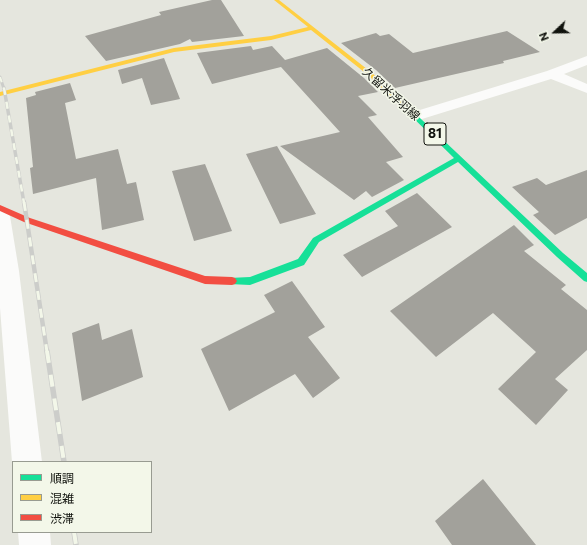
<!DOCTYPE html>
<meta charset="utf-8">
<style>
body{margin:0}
#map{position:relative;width:587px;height:545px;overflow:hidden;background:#e5e6de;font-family:Commissioner,"Noto Sans JP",sans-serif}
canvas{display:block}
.legend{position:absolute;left:12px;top:461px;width:140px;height:72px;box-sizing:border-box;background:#f3f7e9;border:1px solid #989b91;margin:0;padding:5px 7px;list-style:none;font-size:12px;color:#10120d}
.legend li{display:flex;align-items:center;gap:8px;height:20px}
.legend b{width:20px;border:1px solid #989b91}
.north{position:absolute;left:535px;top:12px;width:40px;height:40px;-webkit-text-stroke:3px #f3f7e9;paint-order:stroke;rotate:248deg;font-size:11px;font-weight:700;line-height:16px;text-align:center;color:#10120d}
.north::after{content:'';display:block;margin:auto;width:14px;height:18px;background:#10120d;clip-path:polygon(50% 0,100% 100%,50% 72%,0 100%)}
</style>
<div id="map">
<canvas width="587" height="545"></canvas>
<ul class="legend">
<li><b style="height:5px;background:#16e098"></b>順調</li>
<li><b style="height:5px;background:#ffcf43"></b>混雑</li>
<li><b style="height:5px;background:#f24e42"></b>渋滞</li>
</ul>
<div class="north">N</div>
</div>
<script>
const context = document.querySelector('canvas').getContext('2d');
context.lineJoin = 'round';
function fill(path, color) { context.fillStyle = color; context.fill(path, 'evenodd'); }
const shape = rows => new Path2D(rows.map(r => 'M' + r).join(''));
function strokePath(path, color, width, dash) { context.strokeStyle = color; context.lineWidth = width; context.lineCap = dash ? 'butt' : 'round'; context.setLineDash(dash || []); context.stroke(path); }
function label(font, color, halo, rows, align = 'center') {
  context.font = font + ' Commissioner,"Noto Sans JP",sans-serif'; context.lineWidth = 3; context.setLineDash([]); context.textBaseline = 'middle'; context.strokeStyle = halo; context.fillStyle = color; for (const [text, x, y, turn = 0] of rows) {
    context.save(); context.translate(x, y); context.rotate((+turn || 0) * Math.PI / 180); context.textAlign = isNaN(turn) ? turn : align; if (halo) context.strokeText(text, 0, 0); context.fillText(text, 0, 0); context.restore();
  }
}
fill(shape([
 [212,0,221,0,244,36,192,42,190,39,180,44,106,61,85,36,161,15,159,12],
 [507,31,540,52,503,61,504,63,395,88,376,70,341,43,376,33,380,36,389,34,413,53],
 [251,46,253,50,272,46,285,60,327,48,364,78,378,92,358,96,377,115,368,117,403,157,386,162,404,180,372,197,366,191,354,200,280,146,340,132,281,67,212,84,197,53],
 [164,58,180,99,151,105,142,78,122,84,118,70],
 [70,83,76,100,65,103,76,159,118,149,127,184,136,182,144,220,102,230,96,178,33,194,30,168,33,167,26,98,36,95,35,92],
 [277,146,316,214,280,224,246,154],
 [205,164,232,231,194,241,172,171],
 [587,170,587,218,555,235,533,215,539,212,512,187,537,178,546,185],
 [417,193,452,227,362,277,343,255,398,226,385,211],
 [514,225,534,245,524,251,566,285,561,289,587,310,587,350,555,379,568,390,536,425,498,389,536,352,493,313,436,357,390,311],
 [292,281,325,327,308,337,340,378,313,398,295,374,229,411,201,349,275,312,264,295],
 [99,323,102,340,132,329,143,377,82,401,72,333],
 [483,479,536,545,452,545,435,521]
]), '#a2a19b');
fill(shape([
 [587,56,587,65,564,74,587,84,587,93,551,79,422,119,416,121,410,119,408,116,410,113,547,71,587,56],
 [0,209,7,211,10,216,19,271,42,462,13,462,13,464,12,462,0,308,0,209],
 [18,532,50,532,51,545,19,545,18,532]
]), '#fbfbfa');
fill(shape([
 [399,102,403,102,563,253,587,273,587,282,584,281,557,257,458,162,319,242,304,265,250,285,229,284,227,281,229,278,250,277,298,259,313,238,454,158,399,104,399,102]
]), '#16e098');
fill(shape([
 [274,0,279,0,372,73,403,102,403,104,399,104,368,75,311,30,271,40,174,52,0,96,0,92,174,48,271,36,308,27,274,0]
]), '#ffcf43');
fill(shape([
 [0,205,30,218,205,276,232,277,235,278,237,281,235,284,232,285,205,284,24,222,0,211,0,205]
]), '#f24e42');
const railFar3 = shape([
 [0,77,4,89]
]);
const railFar2 = shape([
 [4,88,24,203]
]);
const railFar1 = shape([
 [24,202,47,352]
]);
const rail = shape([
 [47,351,64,462],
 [74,532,76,545]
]);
strokePath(railFar3, '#cccdca', 3);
strokePath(railFar2, '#cccdca', 3.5);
strokePath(railFar1, '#cccdca', 4.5);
strokePath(rail, '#cccdca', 5.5);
strokePath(railFar3, '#f3f7e9', 2, [5.5]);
strokePath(railFar2, '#f3f7e9', 2.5, [7]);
strokePath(railFar1, '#f3f7e9', 3, [9]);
strokePath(rail, '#f3f7e9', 4, [12]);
label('12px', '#10120d', '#f3f7e9', [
 ["久留米浮羽線",391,94,42]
]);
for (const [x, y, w] of [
 [435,134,22]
]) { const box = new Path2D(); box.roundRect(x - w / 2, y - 11, w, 22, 3); context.fillStyle = '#f3f7e9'; context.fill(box); strokePath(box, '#10120d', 1); }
label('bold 13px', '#10120d', null, [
 ["81",435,134]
]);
</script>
